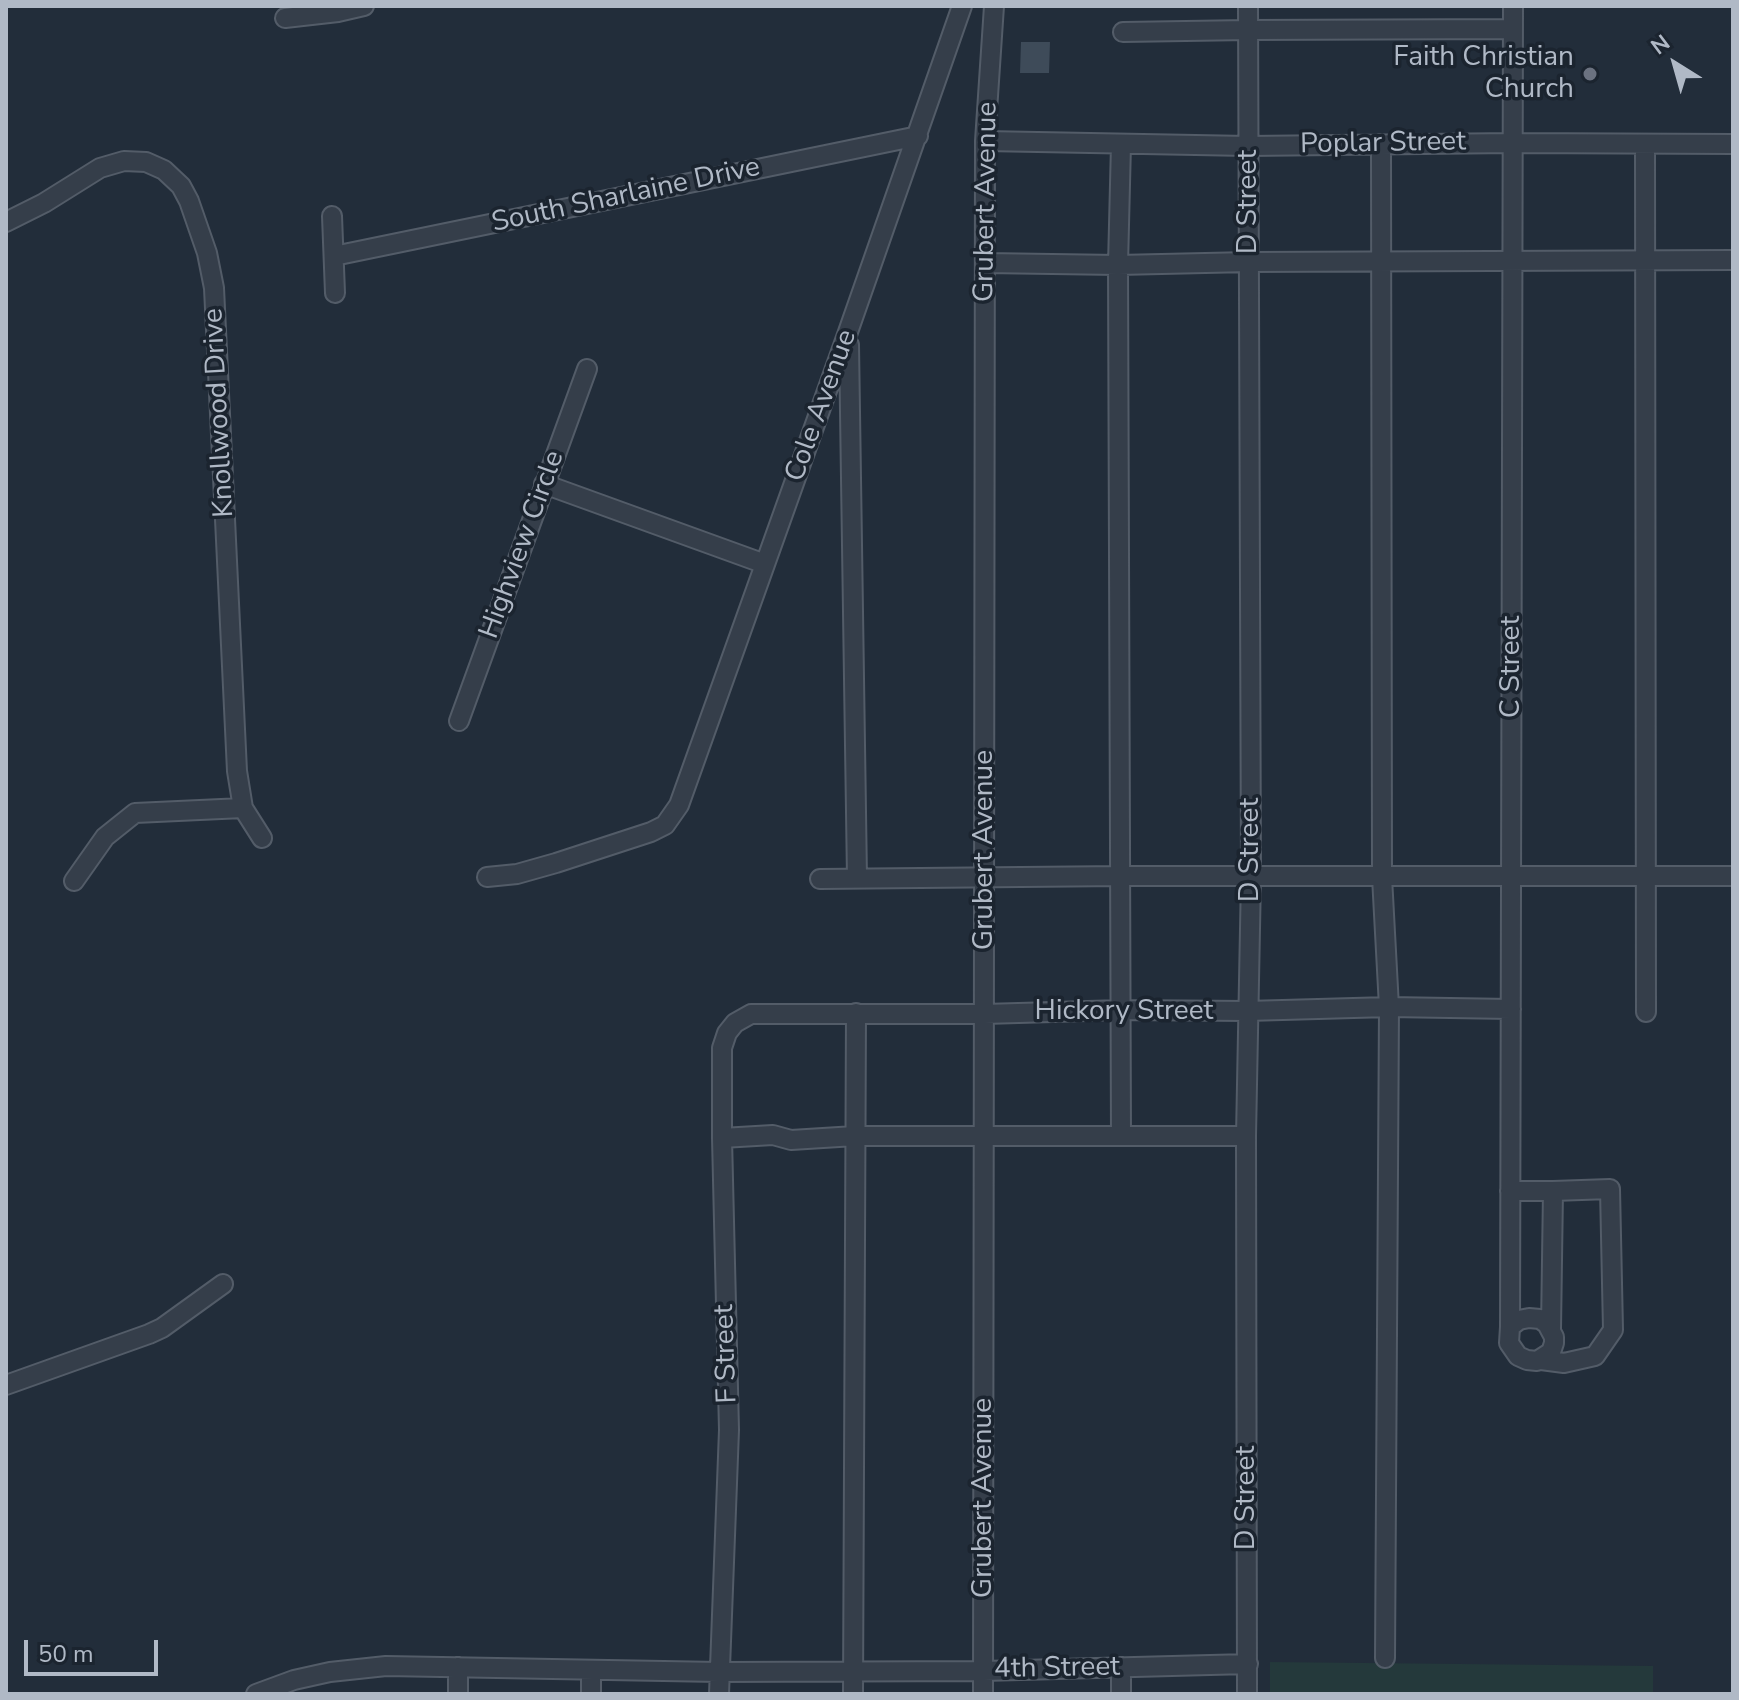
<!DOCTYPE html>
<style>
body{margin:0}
#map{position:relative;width:1739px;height:1700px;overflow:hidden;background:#222d3a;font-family:"Nunito Sans",sans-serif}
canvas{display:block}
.frame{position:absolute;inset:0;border:8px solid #b0b9c6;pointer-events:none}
.north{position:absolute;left:1635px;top:24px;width:80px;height:80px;-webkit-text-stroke:6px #1b242f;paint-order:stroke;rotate:323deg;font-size:22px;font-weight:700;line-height:32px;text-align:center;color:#b0b9c6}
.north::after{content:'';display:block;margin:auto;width:28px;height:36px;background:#b0b9c6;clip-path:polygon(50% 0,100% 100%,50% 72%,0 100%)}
.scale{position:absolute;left:24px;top:1640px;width:134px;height:36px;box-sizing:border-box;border:4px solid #b0b9c6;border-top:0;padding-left:10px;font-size:24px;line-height:28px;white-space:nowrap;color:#b0b9c6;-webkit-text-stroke:6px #1b242f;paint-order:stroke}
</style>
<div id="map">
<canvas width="1739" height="1700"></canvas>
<div class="frame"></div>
<div class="north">N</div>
<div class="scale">50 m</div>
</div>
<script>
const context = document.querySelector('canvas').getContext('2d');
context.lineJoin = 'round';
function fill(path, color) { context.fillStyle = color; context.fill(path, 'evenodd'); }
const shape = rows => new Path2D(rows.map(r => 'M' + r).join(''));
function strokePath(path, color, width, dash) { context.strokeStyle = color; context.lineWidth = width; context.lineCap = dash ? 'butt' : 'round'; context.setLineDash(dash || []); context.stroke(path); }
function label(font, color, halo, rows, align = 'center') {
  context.font = font + ' "Nunito Sans",sans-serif'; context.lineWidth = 7; context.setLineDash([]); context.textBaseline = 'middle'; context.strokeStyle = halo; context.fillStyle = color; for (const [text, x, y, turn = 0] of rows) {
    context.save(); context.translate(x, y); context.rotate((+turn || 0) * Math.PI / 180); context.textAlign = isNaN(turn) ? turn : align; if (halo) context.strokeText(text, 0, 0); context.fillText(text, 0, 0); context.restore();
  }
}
fill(shape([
 [1270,1662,1653,1666,1653,1694,1270,1694]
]), '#24393b');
fill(shape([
 [1021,42,1050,42,1049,73,1020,73]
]), '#3e4b59');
const minor = shape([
 [285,18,338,12,364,6],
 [1123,32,1248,30,1513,29],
 [985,141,1248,146,1512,143,1733,144],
 [1121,144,1118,265,1121,1135],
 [1381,144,1382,877,1389,1007,1385,1658],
 [1645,144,1646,1012],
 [332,216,335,293],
 [6,222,44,203,100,168,124,161,146,162,164,170,181,186,189,201,207,253,214,288,237,771,243,808,262,838],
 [334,256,918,136],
 [986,263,1118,265,1249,262,1733,260],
 [849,345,857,878],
 [544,484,765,564],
 [459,721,587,369],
 [487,877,517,874,556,863,651,832,665,825,679,805,848,332,962,6],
 [820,879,1121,876,1733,876],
 [74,881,105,837,135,813,243,808],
 [722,1138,773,1135,791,1140,855,1136,1246,1136],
 [1510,1191,1553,1191],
 [1529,1318,1540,1319,1547,1324,1554,1337,1554,1343,1551,1352,1537,1361,1527,1360,1518,1356,1509,1343,1510,1327,1519,1320,1529,1318],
 [1510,1327,1513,6],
 [1541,1360,1564,1363,1595,1356,1613,1330,1610,1189,1553,1191,1551,1329],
 [6,1385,149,1334,162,1328,223,1284],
 [458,1667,458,1694],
 [256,1694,294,1680,330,1672,386,1666,719,1672,983,1671,1248,1664],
 [591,1694,591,1670],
 [719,1694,729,1430,722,1138,722,1048,727,1033,735,1023,751,1014,984,1014,1122,1010,1247,1011,1389,1007,1511,1009],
 [853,1694,856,1013],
 [983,1694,985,141,994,6],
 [1121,1694,1121,1667],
 [1247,1694,1246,1136,1251,877,1248,6]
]);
strokePath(minor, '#535c68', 22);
strokePath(minor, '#353e4a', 18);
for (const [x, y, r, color] of [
 [1590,74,8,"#6b7280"]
]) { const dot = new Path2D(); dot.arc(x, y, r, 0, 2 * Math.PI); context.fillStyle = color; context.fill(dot); strokePath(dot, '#1b242f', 3); }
label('28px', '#b0b9c6', '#1b242f', [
 ["Faith Christian",1574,58],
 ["Church",1574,90]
], 'right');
label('28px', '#b0b9c6', '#1b242f', [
 ["Poplar Street",1383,144,-1],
 ["South Sharlaine Drive",626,196,-12],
 ["Grubert Avenue",987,202,-89],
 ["D Street",1249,202,-90],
 ["Cole Avenue",822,406,-70],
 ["Knollwood Drive",220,413,-93],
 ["Highview Circle",523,545,-70],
 ["C Street",1512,667,-90],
 ["Grubert Avenue",985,850,-90],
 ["D Street",1251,850,-90],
 ["Hickory Street",1124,1012],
 ["F Street",727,1354,-92],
 ["Grubert Avenue",984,1498,-90],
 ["D Street",1247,1498,-90],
 ["4th Street",1057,1669,-1]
]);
</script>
